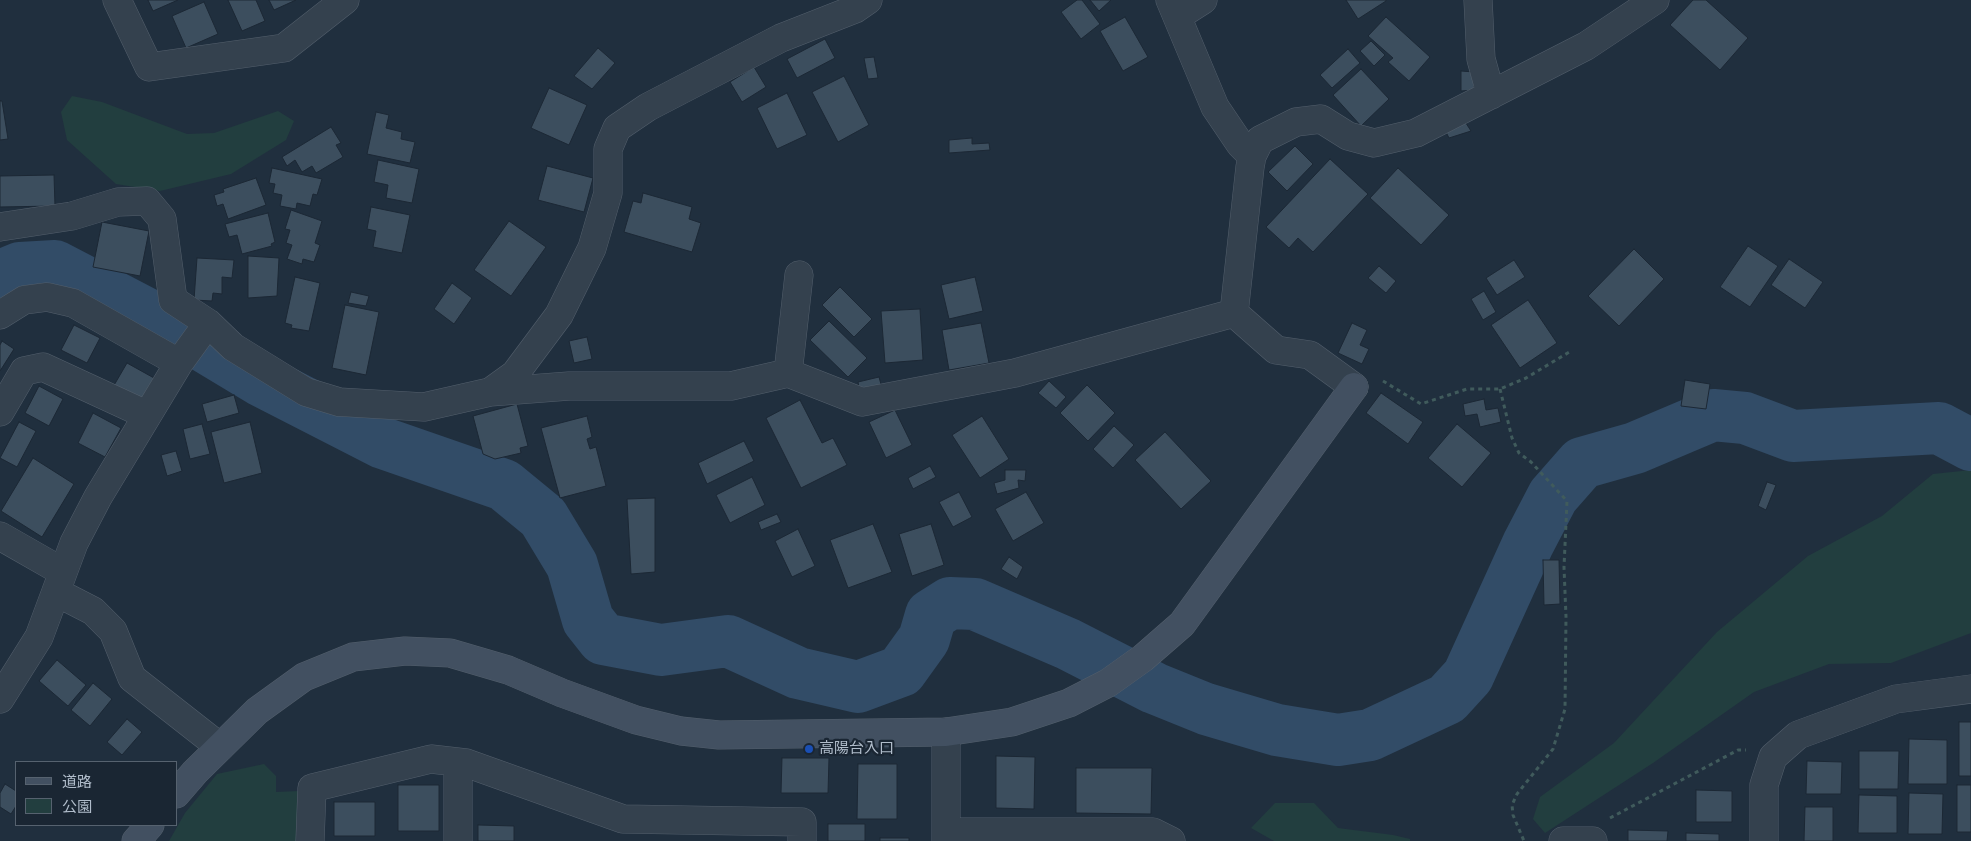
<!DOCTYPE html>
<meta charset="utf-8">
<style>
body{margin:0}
#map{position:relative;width:1971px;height:841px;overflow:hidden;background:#202f3e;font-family:"Sofia Sans Condensed","Noto Sans JP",sans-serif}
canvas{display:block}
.legend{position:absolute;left:15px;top:761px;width:162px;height:65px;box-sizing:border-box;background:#1a2633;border:1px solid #56626f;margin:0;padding:6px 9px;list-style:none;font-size:15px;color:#b0bcca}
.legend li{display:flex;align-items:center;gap:10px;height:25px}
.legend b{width:25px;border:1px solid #56626f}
</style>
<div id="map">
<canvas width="1971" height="841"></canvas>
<ul class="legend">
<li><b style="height:6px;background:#425061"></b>道路</li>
<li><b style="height:14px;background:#223e3f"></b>公園</li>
</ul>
</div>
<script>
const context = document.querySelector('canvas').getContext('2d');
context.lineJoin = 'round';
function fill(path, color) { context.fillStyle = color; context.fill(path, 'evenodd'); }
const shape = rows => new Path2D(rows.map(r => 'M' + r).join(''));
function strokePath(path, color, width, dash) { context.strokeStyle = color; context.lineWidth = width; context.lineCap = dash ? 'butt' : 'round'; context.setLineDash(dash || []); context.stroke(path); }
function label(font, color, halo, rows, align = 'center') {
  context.font = font + ' "Sofia Sans Condensed","Noto Sans JP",sans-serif'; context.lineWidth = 4.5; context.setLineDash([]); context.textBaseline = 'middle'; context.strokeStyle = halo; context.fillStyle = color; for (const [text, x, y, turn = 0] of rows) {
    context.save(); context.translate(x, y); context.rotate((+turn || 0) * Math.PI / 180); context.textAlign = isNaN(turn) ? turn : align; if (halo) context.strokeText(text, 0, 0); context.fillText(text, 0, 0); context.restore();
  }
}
fill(shape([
 [72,96,102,102,187,134,214,133,278,111,294,121,286,140,231,174,160,191,116,184,67,140,61,112],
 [1971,470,1971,633,1891,663,1829,664,1754,692,1653,763,1545,833,1533,819,1540,797,1614,743,1717,632,1808,556,1882,516,1933,474],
 [264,764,276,776,276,792,299,791,298,841,169,841,185,813,217,774],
 [1275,803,1314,803,1338,828,1393,835,1410,839,1410,841,1274,841,1251,828]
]), '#223e3f');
strokePath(shape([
 [0,276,20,268,55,266,172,327,260,380,383,443,504,485,543,517,572,565,588,620,603,639,661,650,728,641,798,673,858,687,901,671,924,639,931,615,950,603,975,604,1068,644,1154,688,1206,709,1277,730,1338,740,1370,735,1447,699,1468,676,1528,544,1553,496,1582,463,1635,448,1713,415,1745,418,1793,436,1939,428,1971,445]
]), '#324c67', 52);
const building = shape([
 [148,0,178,0,153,11,148,0],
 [228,0,256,0,265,21,242,31,228,0],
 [269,0,296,0,274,10,269,0],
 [1077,0,1082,0,1100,24,1081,39,1061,12,1077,0],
 [1090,0,1111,0,1099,11,1090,0],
 [1346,0,1386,0,1386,1,1358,19,1346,0],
 [1693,0,1706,0,1748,38,1720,70,1670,25,1693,0],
 [204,2,218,34,186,48,172,16,204,2],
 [1125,17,1148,57,1123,71,1100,31,1125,17],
 [1386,17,1430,57,1409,81,1388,62,1393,58,1368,36,1386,17],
 [825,39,835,58,797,78,787,59,825,39],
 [1371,41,1385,55,1374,66,1360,51,1371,41],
 [598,48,615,63,592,89,574,76,598,48],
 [1348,49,1360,63,1332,88,1320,75,1348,49],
 [874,57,878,78,868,79,864,58,874,57],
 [754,67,766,87,742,102,730,82,754,67],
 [1361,69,1389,99,1361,126,1333,95,1361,69],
 [1461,71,1474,72,1474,90,1461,91,1461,71],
 [844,76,869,125,838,142,812,92,844,76],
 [549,88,587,105,569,145,531,128,549,88],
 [787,93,807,135,777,149,757,108,787,93],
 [0,101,2,101,8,139,0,140,0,101],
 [376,112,389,115,386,128,402,132,401,139,415,142,410,163,367,154,376,112],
 [1464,120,1471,131,1449,138,1446,132,1464,120],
 [331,127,341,143,336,145,343,157,316,173,312,166,302,172,295,160,287,166,282,157,331,127],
 [972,138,972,144,989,143,990,150,949,153,949,140,972,138],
 [1295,146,1313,164,1287,191,1268,172,1295,146],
 [1330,159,1368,194,1313,252,1298,238,1289,248,1266,227,1330,159],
 [378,160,419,169,412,203,386,198,388,185,374,182,378,160],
 [547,166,593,178,584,212,538,200,547,166],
 [272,168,322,179,317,195,313,194,310,206,297,203,296,209,280,206,282,195,273,193,275,184,269,183,272,168],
 [1398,168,1449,215,1421,245,1370,198,1398,168],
 [54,175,55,206,0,207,0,176,54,175],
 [256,178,266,205,228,219,223,204,217,206,214,195,224,192,223,189,256,178],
 [643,193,692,207,689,219,701,223,692,252,624,232,633,201,641,203,643,193],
 [371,207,410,215,402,253,373,247,376,231,367,229,371,207],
 [291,210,322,221,315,243,320,245,314,262,303,259,302,264,287,259,292,245,286,243,290,230,285,229,291,210],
 [268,213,275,242,271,244,272,246,242,254,237,235,229,237,225,224,268,213],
 [509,221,546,247,511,296,474,270,509,221],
 [102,222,149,231,140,276,93,267,102,222],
 [1748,246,1778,266,1750,307,1720,287,1748,246],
 [1634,249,1664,279,1619,326,1588,296,1634,249],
 [248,256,279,258,277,296,248,298,248,256],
 [197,258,234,260,232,278,222,277,222,294,213,293,212,301,194,300,197,258],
 [1789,259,1823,282,1805,308,1771,285,1789,259],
 [1514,260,1525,277,1497,295,1486,278,1514,260],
 [1379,266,1396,281,1386,293,1368,278,1379,266],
 [295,277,320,283,309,331,291,328,292,325,285,323,295,277],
 [975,277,983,311,949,319,941,285,975,277],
 [452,283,472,298,454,324,434,309,452,283],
 [840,287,872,319,854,337,822,305,840,287],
 [1484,291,1496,312,1483,320,1471,299,1484,291],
 [351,292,369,296,366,306,348,303,351,292],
 [1528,300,1557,343,1520,368,1491,325,1528,300],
 [345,305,379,312,366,375,332,368,345,305],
 [920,309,923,360,885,363,881,311,920,309],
 [829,321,867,358,848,377,810,340,829,321],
 [981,323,989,363,949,370,942,330,981,323],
 [1352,323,1367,330,1360,345,1369,349,1362,364,1338,353,1352,323],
 [74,325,100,338,87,363,61,350,74,325],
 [587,337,592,359,574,363,569,341,587,337],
 [2,341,14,349,0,371,0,345,2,341],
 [127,363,154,378,140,402,113,387,127,363],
 [879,377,882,388,860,393,858,382,879,377],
 [1685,380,1710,384,1706,409,1681,406,1685,380],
 [1049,381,1066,397,1056,408,1038,393,1049,381],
 [1087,385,1115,413,1088,441,1060,413,1087,385],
 [39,386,63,399,49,426,25,413,39,386],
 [1381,393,1423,422,1408,444,1366,413,1381,393],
 [234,395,239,413,207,422,202,404,234,395],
 [1484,399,1486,410,1498,408,1501,422,1480,427,1477,414,1465,416,1463,404,1484,399],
 [800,400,822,443,833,438,847,465,801,488,766,418,800,400],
 [517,404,528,446,520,448,521,453,495,459,483,454,473,416,517,404],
 [895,410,912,445,886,458,869,422,895,410],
 [93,413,121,428,105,457,78,443,93,413],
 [587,416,592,437,587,439,590,449,596,447,606,486,560,498,541,428,587,416],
 [982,416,1009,459,980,478,952,435,982,416],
 [19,422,36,431,17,467,0,458,19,422],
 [250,422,262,473,224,483,211,432,250,422],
 [202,424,210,454,190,459,183,429,202,424],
 [1457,424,1491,453,1462,487,1428,458,1457,424],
 [1114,426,1134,445,1113,468,1093,449,1114,426],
 [1165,432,1211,481,1181,509,1135,460,1165,432],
 [744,441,754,461,707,484,698,463,744,441],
 [176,451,182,471,167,476,161,455,176,451],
 [33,458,74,484,42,537,1,511,33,458],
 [930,466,936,477,913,489,908,478,930,466],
 [1005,470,1026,470,1025,481,1018,480,1019,488,997,494,994,483,1005,480,1005,470],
 [752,477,765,505,730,523,716,495,752,477],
 [1767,482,1776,485,1766,510,1758,506,1767,482],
 [959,492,972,517,953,527,939,502,959,492],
 [1026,492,1044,523,1013,541,995,509,1026,492],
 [655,498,655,572,631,574,627,499,655,498],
 [777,514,781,522,761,530,758,522,777,514],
 [873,524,892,572,848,588,830,540,873,524],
 [931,524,944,565,912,576,899,534,931,524],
 [798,529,815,566,792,577,775,541,798,529],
 [1009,557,1023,567,1017,579,1001,569,1009,557],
 [1543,560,1559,560,1560,604,1544,605,1543,560],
 [57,660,86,685,68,706,39,681,57,660],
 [93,683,112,699,90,726,71,710,93,683],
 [127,719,142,732,122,755,107,742,127,719],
 [1959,722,1971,722,1971,776,1959,776,1959,722],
 [1909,739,1947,740,1947,784,1908,784,1909,739],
 [1859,751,1899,751,1898,789,1859,789,1859,751],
 [996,756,1035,757,1034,809,996,808,996,756],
 [782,758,829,758,828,793,781,793,782,758],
 [1807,761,1842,762,1841,794,1806,794,1807,761],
 [858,764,897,764,897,819,857,819,858,764],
 [1076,768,1152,768,1151,814,1076,813,1076,768],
 [5,784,16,791,16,806,11,814,0,807,0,793,5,784],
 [398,785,439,785,439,831,398,831,398,785],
 [1957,785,1971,785,1971,832,1957,832,1957,785],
 [1696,790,1732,791,1732,822,1696,822,1696,790],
 [1909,793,1943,794,1942,834,1908,834,1909,793],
 [1859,795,1897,796,1897,833,1858,833,1859,795],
 [334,802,375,802,375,836,334,836,334,802],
 [1805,807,1833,807,1833,841,1804,841,1805,807],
 [828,824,865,824,865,841,828,841,828,824],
 [478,825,514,826,514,841,478,841,478,825],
 [1628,830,1668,831,1667,841,1628,841,1628,830],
 [1686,833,1719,834,1719,841,1686,841,1686,833],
 [880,838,909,838,909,841,880,841,880,838]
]);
fill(building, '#3c4e5e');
strokePath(building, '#1c2835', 1);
const street = shape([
 [117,0,149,67,284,48,345,0],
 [1170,0,1215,107,1240,144,1252,156],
 [1478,0,1481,59,1491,95],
 [1178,16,1203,0],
 [0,227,72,216,118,202,147,201,162,219,173,300,208,323],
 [0,315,24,300,47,297,73,303,179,363],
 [788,373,799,275],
 [1354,387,1310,355,1276,350,1234,313,1250,167,1252,156,1260,140,1296,122,1321,119,1348,136,1374,143,1416,133,1586,46,1655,0],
 [490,392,515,374,559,315,592,248,608,193,608,149,617,128,648,107,781,38,855,9,868,0],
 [0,412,24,371,43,367,147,415],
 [0,536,63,572],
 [56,592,93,611,113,631,132,678,220,747],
 [0,699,39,637,74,543,98,497,179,363,208,323,233,347,306,392,339,402,424,407,490,392,569,386,731,386,788,373,862,402,1015,373,1234,313],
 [946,832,1153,832,1171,841],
 [310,841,312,788,431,759,466,763,623,819,802,822,802,841],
 [458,841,458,762],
 [946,841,946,732],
 [1563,841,1593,841],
 [1764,841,1764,785,1773,757,1798,735,1896,699,1971,689]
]);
const secondary = shape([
 [176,794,195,772,257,711,304,677,353,657,405,651,450,653,508,670,562,693,636,720,681,731,719,735,946,732,1012,722,1069,703,1108,683,1143,658,1182,624,1354,387],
 [136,841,150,825]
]);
strokePath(street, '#535f6c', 29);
strokePath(secondary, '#535f6c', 29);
strokePath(shape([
 [1383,381,1421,404,1467,389,1500,389,1526,378,1571,351],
 [1500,389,1512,438,1519,453,1531,462,1567,501,1564,567,1566,617,1565,709,1553,749,1517,794,1512,805,1513,815,1524,841],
 [1610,818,1738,750,1746,750]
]), '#405b5c', 3, [4, 4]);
strokePath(street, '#34414e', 28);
strokePath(secondary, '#425061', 28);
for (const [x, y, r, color] of [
 [809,749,5,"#1a4fb4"]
]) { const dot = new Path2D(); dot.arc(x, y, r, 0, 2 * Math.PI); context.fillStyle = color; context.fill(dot); strokePath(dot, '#1a2633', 2); }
label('15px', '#b0bcca', '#1a2633', [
 ["高陽台入口",819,749]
], 'left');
</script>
